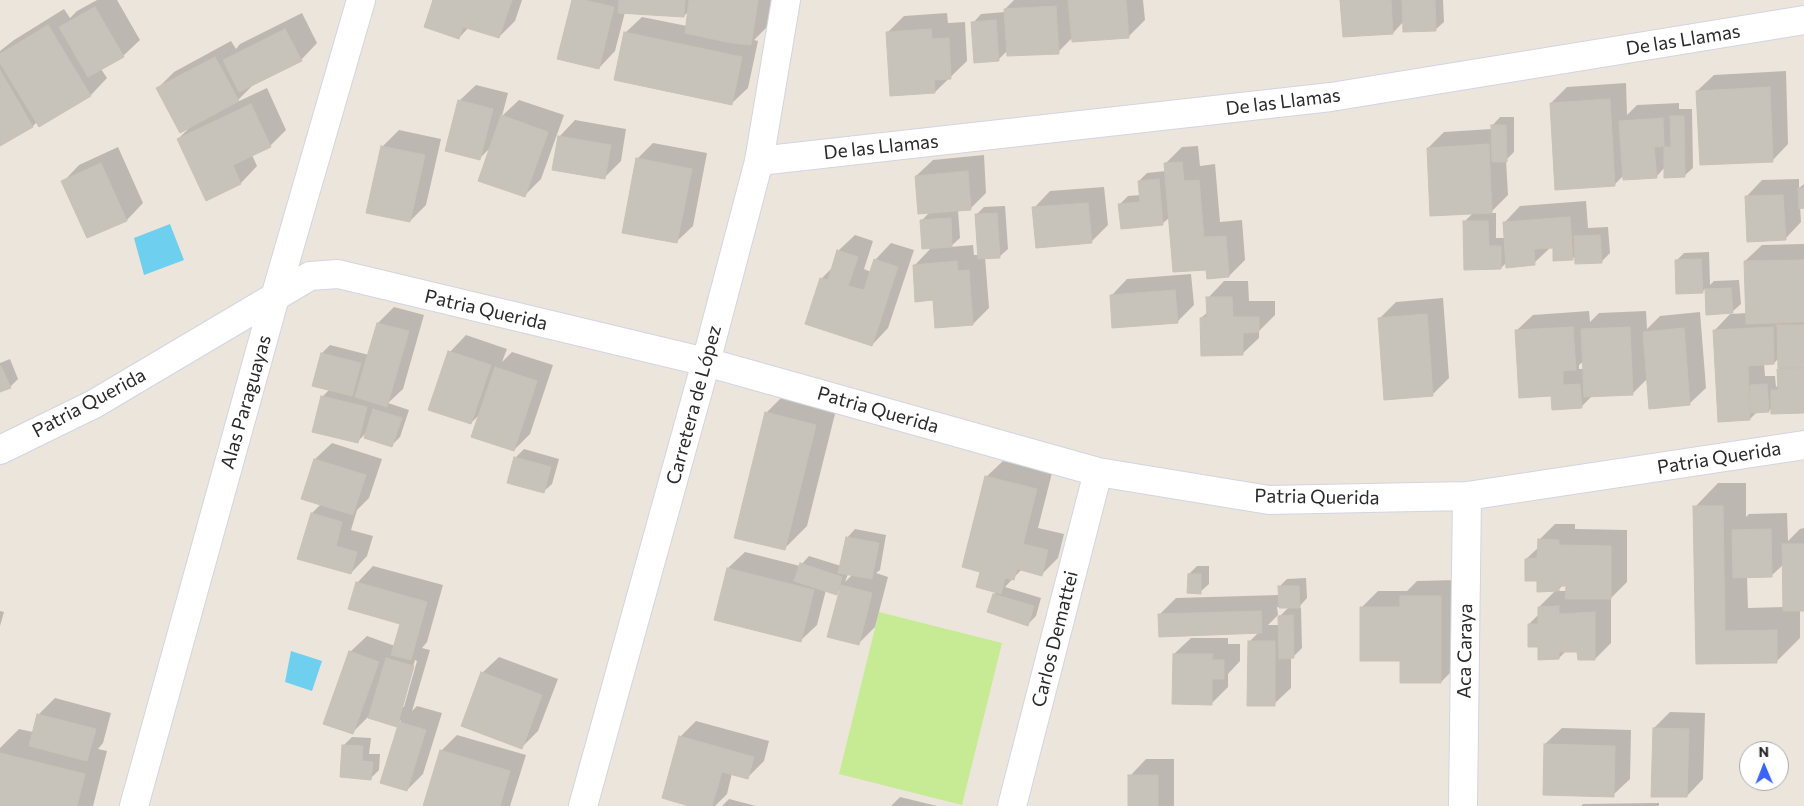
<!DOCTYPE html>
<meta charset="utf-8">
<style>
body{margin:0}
#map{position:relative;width:1804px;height:806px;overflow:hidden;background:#ece5dc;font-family:Commissioner,sans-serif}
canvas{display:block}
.north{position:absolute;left:1739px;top:741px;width:50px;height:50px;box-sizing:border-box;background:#fff;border:1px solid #aaa;border-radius:50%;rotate:359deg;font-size:14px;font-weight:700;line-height:20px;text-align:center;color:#2a2a2a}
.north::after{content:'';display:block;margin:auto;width:18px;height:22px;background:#3b63fa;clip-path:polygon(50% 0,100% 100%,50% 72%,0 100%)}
</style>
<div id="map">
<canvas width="1804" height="806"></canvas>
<div class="north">N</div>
</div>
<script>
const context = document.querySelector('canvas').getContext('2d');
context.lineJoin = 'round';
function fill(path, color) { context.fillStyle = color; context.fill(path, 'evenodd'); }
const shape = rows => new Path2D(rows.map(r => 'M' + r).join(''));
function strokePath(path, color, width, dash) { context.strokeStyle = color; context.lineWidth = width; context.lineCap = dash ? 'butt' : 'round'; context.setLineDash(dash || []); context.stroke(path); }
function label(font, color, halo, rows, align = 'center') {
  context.font = font + ' Commissioner,sans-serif'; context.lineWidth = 5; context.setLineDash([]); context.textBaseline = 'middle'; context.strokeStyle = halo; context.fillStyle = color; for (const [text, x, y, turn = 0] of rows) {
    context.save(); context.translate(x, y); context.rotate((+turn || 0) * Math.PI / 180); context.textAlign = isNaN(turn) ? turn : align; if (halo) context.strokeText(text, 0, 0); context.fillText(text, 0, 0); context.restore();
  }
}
fill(shape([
 [879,612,1002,643,962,805,839,774]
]), '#c7ea94');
fill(shape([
 [170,224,184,260,144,275,134,238],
 [291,651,322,661,312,691,285,682]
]), '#6fcfef');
fill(shape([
 [97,0,117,0,140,40,123,56,101,69,107,78,91,95,39,125,37,122,33,126,0,145,0,51,14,40,64,9,70,18,77,11],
 [434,0,522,0,515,21,499,37,469,27,459,38],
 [573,0,771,0,767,27,754,40,758,41,748,88,731,104,625,33,642,17,687,26,689,11,684,16,625,12,615,51,599,68],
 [1014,0,1143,0,1145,20,1128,37,1073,37,1058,52,1008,50,998,60,973,23,981,14,1005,12,1005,9],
 [1342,0,1443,0,1444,22,1435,30,1404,21,1393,33],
 [302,13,317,43,301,60,255,83,235,103,267,88,286,130,270,146,252,155,257,166,241,183,206,199,178,139,190,127,157,89,174,72,231,41,236,49,240,44],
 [947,13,948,23,965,22,967,61,935,92,888,32,904,16],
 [1786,71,1788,144,1772,161,1697,91,1714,75],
 [1626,83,1627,115,1637,105,1679,103,1679,109,1692,109,1693,168,1684,176,1665,167,1656,177,1624,175,1614,185,1551,103,1567,87],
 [476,85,508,93,502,116,519,100,564,115,541,179,524,196,492,146,479,159,459,101],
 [1500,117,1514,117,1514,152,1506,160,1508,195,1490,213,1496,213,1496,238,1505,238,1504,223,1520,206,1586,201,1588,228,1608,227,1610,253,1601,262,1576,256,1573,258,1554,246,1551,247,1534,263,1507,262,1501,268,1464,222,1474,212,1428,148,1444,132,1492,129,1492,126],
 [575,120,626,129,621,161,605,177,559,137],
 [399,130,441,139,426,205,410,221,383,146],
 [653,143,707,153,693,226,676,242,637,159],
 [1198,146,1200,166,1215,164,1220,222,1242,220,1245,260,1229,276,1208,268,1170,217,1162,224,1120,204,1128,196,1140,195,1139,181,1147,173,1166,171,1165,164,1182,147],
 [118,147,143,203,127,220,88,237,63,182,79,165],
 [984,155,986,193,970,209,958,210,960,238,950,247,973,245,974,255,979,255,976,215,984,207,1005,206,1008,249,999,257,985,257,989,308,973,324,934,299,914,266,932,247,921,221,930,212,916,176,933,160],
 [1799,179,1799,188,1804,184,1804,207,1800,207,1801,222,1785,239,1746,197,1762,180],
 [1104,187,1108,225,1091,242,1034,208,1050,191],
 [855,235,873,241,864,269,871,272,875,260,891,243,914,250,888,328,872,345,807,324,822,278,833,267,838,251],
 [1804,244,1804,412,1772,407,1769,411,1758,411,1750,419,1714,331,1730,314,1747,313,1745,261,1762,245],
 [1779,358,1779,384,1776,387,1775,376,1765,376,1764,363,1774,363],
 [1709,252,1710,285,1714,281,1739,280,1741,304,1732,312,1707,314,1706,288,1702,292,1676,261,1684,253],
 [1191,274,1194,305,1177,322,1111,296,1127,279],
 [1224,281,1248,281,1249,301,1275,301,1275,315,1259,331,1259,338,1242,354,1201,318,1208,312,1208,298],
 [1443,298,1449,378,1433,394,1379,319,1396,302],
 [394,307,424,315,403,389,388,403,409,410,400,437,392,445,367,432,357,442,322,397,330,389,322,353,330,345,369,355,378,323],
 [1589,311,1590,322,1599,313,1646,311,1647,329,1660,316,1700,312,1706,388,1689,404,1648,378,1633,393,1593,395,1581,407,1552,395,1516,331,1533,315],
 [1584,361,1584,369,1579,369,1579,365],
 [466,335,507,349,502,362,512,352,553,365,530,434,514,450,481,413,471,423,450,352],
 [10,359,18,379,10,387,0,391,0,363],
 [789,390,838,402,807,526,784,549,766,413],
 [332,443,382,459,369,498,357,510,351,530,373,536,367,556,351,573,312,513,321,504,302,498,315,459],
 [524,449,559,459,552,484,543,492,515,458],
 [1003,461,1052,473,1038,528,1064,534,1058,558,1042,574,1022,569,1005,587,1041,598,1036,616,1028,624,994,594,997,591,981,571,986,477],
 [1718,483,1746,483,1746,517,1749,514,1787,513,1788,541,1800,529,1804,528,1804,610,1800,610,1800,638,1777,661,1697,663,1695,507],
 [1784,564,1784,607,1748,608,1747,576,1771,576],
 [1555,524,1575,524,1575,529,1627,530,1627,582,1611,598,1611,643,1595,659,1579,651,1566,651,1559,658,1540,646,1529,624,1539,614,1539,607,1556,590,1539,580,1526,559,1539,547,1539,540],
 [1563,585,1567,585,1567,591,1557,591],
 [855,529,886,535,880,570,876,573,888,577,875,627,858,644,841,588,836,593,826,590,817,625,800,641,728,568,745,552,800,566,809,556,841,566,847,538],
 [848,574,853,574,845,582],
 [373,566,443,585,427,642,422,648,430,650,412,711,417,706,442,713,423,774,407,790,382,782,401,720,396,725,368,717,352,733,350,652,367,636,395,646,401,623,357,583],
 [415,660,417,661,404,707,401,707],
 [1197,566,1209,566,1209,584,1200,592,1189,574],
 [1306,578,1307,598,1298,608,1301,608,1302,648,1294,656,1291,657,1291,688,1274,704,1249,642,1259,632,1159,615,1176,598,1279,595,1279,587,1287,579],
 [1277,607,1289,607,1279,617,1280,625,1268,625,1278,615],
 [1457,580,1457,666,1441,682,1401,659,1362,607,1378,591,1407,591,1417,581],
 [0,611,4,612,0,626],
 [1191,638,1228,638,1228,644,1240,644,1240,661,1228,674,1228,687,1211,704,1174,654],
 [499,657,558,679,538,731,522,747,482,673],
 [55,698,111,713,103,743,98,749,107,751,93,806,0,806,0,748,19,729,33,732,38,715],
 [1670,712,1705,713,1703,779,1687,796,1654,728],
 [696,721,769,741,764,761,748,777,732,773,727,794,715,806,694,806,680,737],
 [1562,728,1631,730,1630,779,1613,795,1545,744],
 [457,735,526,755,510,806,428,806,441,751],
 [352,737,371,738,369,754,380,754,379,770,371,778,344,745],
 [1146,759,1174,759,1174,806,1129,806,1130,776],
 [900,797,937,806,891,806],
 [729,799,756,806,722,806],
 [1659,803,1659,806,1581,806,1583,804]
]), '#0003');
const building = shape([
 [433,0,512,0,499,38,463,27,459,39,424,27,433,0],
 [572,0,584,0,614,7,599,69,557,59,572,0],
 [619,0,685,0,684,17,618,13,619,0],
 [689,0,758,0,751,45,731,43,685,33,689,0],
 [1068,0,1126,0,1129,38,1072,42,1068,0],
 [1340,0,1391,0,1393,34,1343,37,1340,0],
 [1402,0,1435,0,1436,31,1403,32,1402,0],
 [1056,6,1059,54,1007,56,1004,9,1056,6],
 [95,7,124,57,88,77,59,27,95,7],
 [996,20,999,61,974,63,971,22,996,20],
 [48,25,91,96,39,127,0,63,0,54,48,25],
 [285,29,302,61,239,92,223,60,285,29],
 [931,29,932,39,949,38,951,79,934,80,935,93,890,96,886,32,931,29],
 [624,32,742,57,732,105,614,80,624,32],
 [215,57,239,101,180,133,156,88,215,57],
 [0,70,33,127,0,146,0,70],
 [1770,87,1773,162,1700,165,1696,91,1770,87],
 [1610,99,1615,186,1555,190,1550,103,1610,99],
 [458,100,493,109,480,160,445,151,458,100],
 [251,104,271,147,233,165,241,184,206,201,177,139,251,104],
 [501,115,548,132,525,197,478,181,501,115],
 [1670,116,1684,116,1685,177,1664,178,1664,147,1671,147,1670,116],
 [1663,118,1664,146,1654,147,1657,178,1623,180,1619,121,1663,118],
 [1491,125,1506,125,1507,162,1492,162,1491,125],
 [558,136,611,145,605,179,552,170,558,136],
 [1489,144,1492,213,1430,216,1427,148,1489,144],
 [381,146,425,155,410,222,366,213,381,146],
 [636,158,692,169,677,243,622,233,636,158],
 [1182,162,1184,181,1199,180,1204,237,1226,236,1229,277,1207,279,1206,270,1173,272,1164,163,1182,162],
 [101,163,127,221,87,238,61,181,101,163],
 [968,171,971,210,918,214,915,176,968,171],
 [1159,179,1163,225,1121,229,1118,204,1140,202,1138,181,1159,179],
 [1798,188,1804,188,1804,208,1799,209,1798,188],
 [1783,195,1786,240,1747,242,1745,196,1783,195],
 [1088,203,1092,243,1036,248,1032,207,1088,203],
 [997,213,1000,258,978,259,975,214,997,213],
 [1570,217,1573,260,1553,261,1553,248,1534,249,1535,265,1506,268,1503,222,1570,217],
 [951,218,952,247,922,249,920,220,951,218],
 [1463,221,1488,221,1489,246,1501,246,1501,269,1464,270,1463,221],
 [1600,235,1602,263,1575,264,1574,236,1600,235],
 [837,250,858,257,848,286,864,290,874,259,898,267,872,346,805,324,820,278,828,280,837,250],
 [1701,259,1703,293,1676,294,1675,260,1701,259],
 [1804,260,1804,322,1746,324,1744,261,1804,260],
 [957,261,958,271,969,270,973,325,935,328,933,300,915,302,913,265,957,261],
 [1731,288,1733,313,1706,315,1705,289,1731,288],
 [1175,290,1178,323,1112,328,1110,295,1175,290],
 [1206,297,1232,297,1233,317,1259,317,1259,332,1243,333,1243,355,1201,356,1200,318,1207,317,1206,297],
 [1427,314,1433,396,1384,400,1378,318,1427,314],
 [377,323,409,331,387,407,355,397,377,323],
 [1777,325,1804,325,1804,367,1778,368,1777,325],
 [1573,327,1576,370,1563,371,1563,385,1580,384,1582,408,1552,410,1551,396,1519,398,1515,330,1573,327],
 [1630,327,1633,395,1584,397,1581,329,1630,327],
 [1773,327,1774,364,1748,366,1750,420,1718,422,1713,330,1773,327],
 [1684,328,1690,405,1649,409,1643,332,1684,328],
 [448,351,491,365,471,424,428,410,448,351],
 [321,353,361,363,352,396,312,386,321,353],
 [1,366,11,388,0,392,0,367,1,366],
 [495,367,537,381,514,451,471,437,495,367],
 [1804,368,1804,413,1771,414,1771,390,1778,390,1777,369,1804,368],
 [1767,384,1769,412,1751,413,1750,385,1767,384],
 [321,396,367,407,358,443,312,432,321,396],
 [373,409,402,418,392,447,364,438,373,409],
 [765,412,816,425,785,550,734,538,765,412],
 [514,457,551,467,544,493,507,483,514,457],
 [314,459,366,475,353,515,301,499,314,459],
 [985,476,1037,489,1023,544,1048,550,1042,576,1017,569,1014,580,1005,578,1001,594,976,587,980,572,962,567,985,476],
 [1693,506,1723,506,1725,631,1777,630,1777,663,1696,664,1693,506],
 [311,513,342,522,336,546,357,552,351,574,297,559,311,513],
 [1771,529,1772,577,1733,578,1732,530,1771,529],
 [846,537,879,543,872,579,838,573,846,537],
 [1538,539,1559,540,1559,545,1611,546,1611,599,1565,599,1566,586,1559,586,1559,591,1537,592,1537,581,1525,581,1525,559,1537,558,1538,539],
 [1782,544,1804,544,1804,611,1783,611,1782,544],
 [800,563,842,577,837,595,794,581,800,563],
 [727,568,814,590,801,642,714,620,727,568],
 [1188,574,1201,574,1201,594,1187,593,1188,574],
 [356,582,427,602,411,660,391,655,400,624,348,609,356,582],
 [841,585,872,593,859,645,827,637,841,585],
 [1278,586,1299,586,1300,608,1279,608,1278,586],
 [993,594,1034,606,1028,626,987,612,993,594],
 [1400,596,1441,596,1441,683,1400,683,1400,661,1360,661,1360,607,1400,607,1400,596],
 [1559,606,1559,614,1595,612,1595,660,1578,660,1577,652,1559,652,1559,659,1538,660,1538,647,1528,647,1528,624,1538,624,1538,607,1559,606],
 [1261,611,1262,633,1159,637,1158,614,1261,611],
 [1293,615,1294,658,1279,659,1278,616,1293,615],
 [1248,641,1275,641,1275,706,1247,706,1248,641],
 [349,651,379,662,353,734,323,724,349,651],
 [1173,654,1213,654,1212,660,1224,660,1224,679,1212,679,1212,705,1172,704,1173,654],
 [386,658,414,666,397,727,368,718,386,658],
 [481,672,542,695,522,749,461,726,481,672],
 [37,714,96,729,87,761,29,746,37,714],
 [399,722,426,730,407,791,380,783,399,722],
 [1653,728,1689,729,1687,797,1651,797,1653,728],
 [679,736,754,757,748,779,722,772,712,806,689,806,662,798,679,736],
 [1544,744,1615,746,1614,797,1543,795,1544,744],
 [342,745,363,746,362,761,373,762,371,780,340,777,342,745],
 [440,750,510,771,500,806,423,806,440,750],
 [0,753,85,774,77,806,0,806,0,753],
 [1128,775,1158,775,1158,806,1128,806,1128,775]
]);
fill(building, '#c7c3bb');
strokePath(building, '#c8c1b6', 1);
const minor = shape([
 [759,161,1331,97,1804,20],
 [0,450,94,404,310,276,338,274,706,362,1098,472,1269,500,1467,496,1804,445],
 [134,806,275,297,361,0],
 [1012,806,1098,472],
 [1463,806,1467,496]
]);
const secondary = shape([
 [583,806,706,362,759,161,786,0]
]);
strokePath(minor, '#d1d5e3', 30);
strokePath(secondary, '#d1d5e3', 30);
strokePath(minor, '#fff', 28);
strokePath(secondary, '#fff', 28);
label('19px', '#2a2a2a', '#fff', [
 ["De las Llamas",1683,40,-9],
 ["De las Llamas",1283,102,-7],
 ["De las Llamas",881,147,-6],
 ["Patria Querida",486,310,13],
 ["Alas Paraguayas",246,402,-74],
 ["Patria Querida",89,403,-28],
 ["Carretera de López",694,405,-75],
 ["Patria Querida",878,410,16],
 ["Patria Querida",1719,458,-9],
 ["Patria Querida",1317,497,1],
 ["Carlos Demattei",1055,639,-76],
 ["Aca Caraya",1465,651,-89]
]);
</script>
